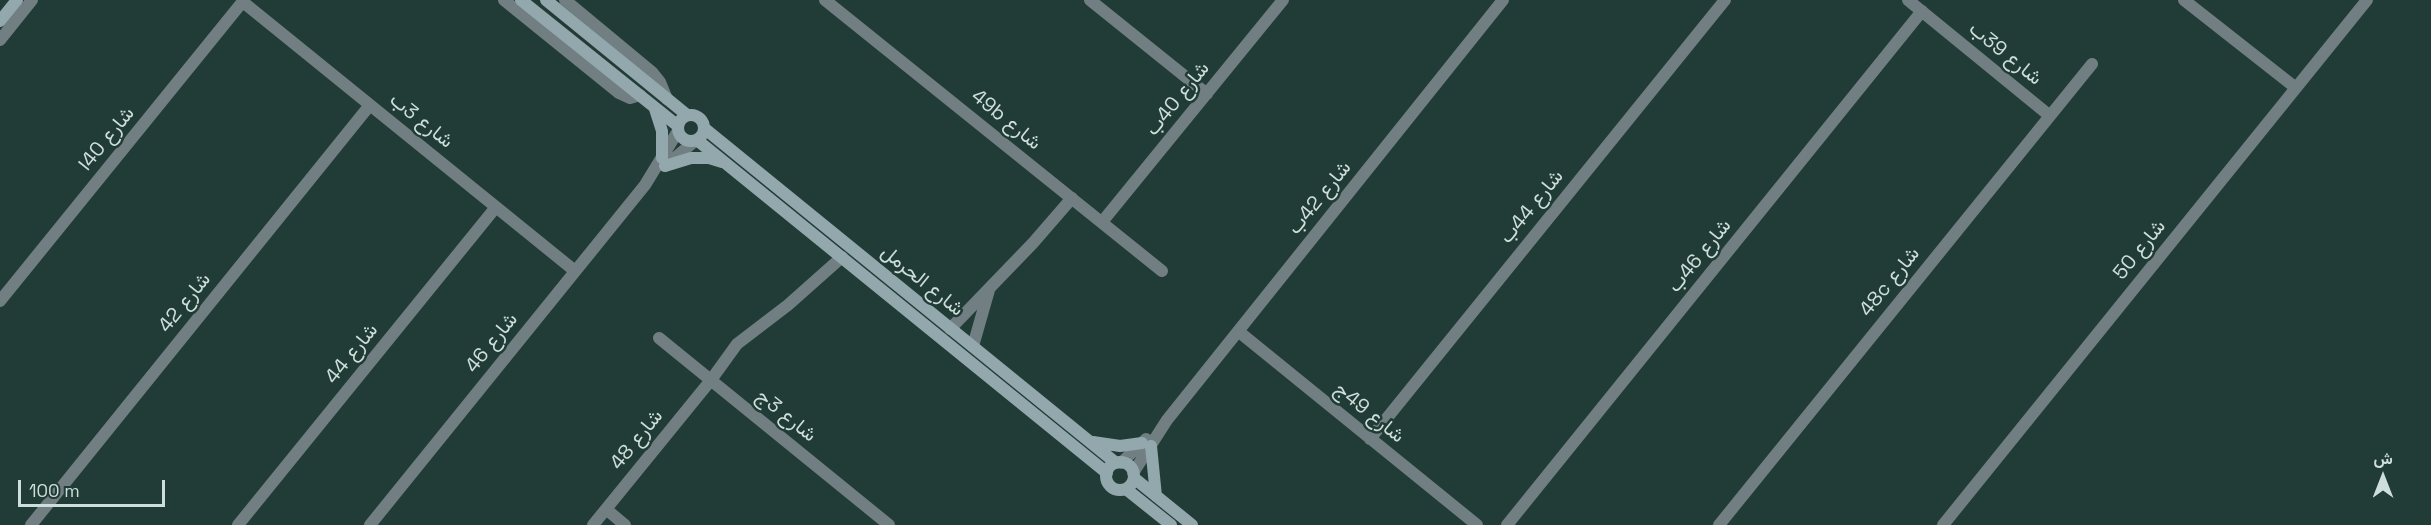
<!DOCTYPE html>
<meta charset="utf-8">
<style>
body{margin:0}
#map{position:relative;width:2431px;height:525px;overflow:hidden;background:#213c36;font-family:"Space Grotesk",Vazirmatn,sans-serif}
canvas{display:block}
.north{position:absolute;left:2353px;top:447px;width:60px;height:60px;-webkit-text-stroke:4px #213c36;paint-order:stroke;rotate:0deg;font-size:16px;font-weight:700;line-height:24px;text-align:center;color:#cededa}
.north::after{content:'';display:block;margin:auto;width:21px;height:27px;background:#cededa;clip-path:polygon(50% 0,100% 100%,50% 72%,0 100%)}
.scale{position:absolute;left:18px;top:480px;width:147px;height:27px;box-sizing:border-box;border:3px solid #cededa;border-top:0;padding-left:8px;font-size:18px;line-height:21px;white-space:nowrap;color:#cededa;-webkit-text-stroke:4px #213c36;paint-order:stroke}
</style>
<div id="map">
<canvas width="2431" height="525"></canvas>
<div class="north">ش</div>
<div class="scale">100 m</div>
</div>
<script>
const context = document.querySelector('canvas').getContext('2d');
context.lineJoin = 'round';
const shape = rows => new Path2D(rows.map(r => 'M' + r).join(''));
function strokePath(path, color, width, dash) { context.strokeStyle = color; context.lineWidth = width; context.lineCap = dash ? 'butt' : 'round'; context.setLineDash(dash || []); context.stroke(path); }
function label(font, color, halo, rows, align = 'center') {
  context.font = font + ' "Space Grotesk",Vazirmatn,sans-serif'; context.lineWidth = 5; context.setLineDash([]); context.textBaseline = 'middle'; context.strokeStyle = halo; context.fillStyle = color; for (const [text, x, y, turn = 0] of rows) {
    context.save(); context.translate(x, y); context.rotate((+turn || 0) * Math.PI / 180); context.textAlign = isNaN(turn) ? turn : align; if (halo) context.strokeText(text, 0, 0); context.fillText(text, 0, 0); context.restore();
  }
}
strokePath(shape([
 [504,0,619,93,630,98,640,95],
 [565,0,652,72,660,82,667,99],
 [825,0,1162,271],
 [1090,0,1207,94],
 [1908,0,2050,116],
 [2184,0,2296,88],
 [243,2,575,271],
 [0,40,32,0],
 [665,166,695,141],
 [1102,222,1283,0],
 [0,301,244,0],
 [950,329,1033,243,1072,198],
 [1238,331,1477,525],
 [659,338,889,525],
 [973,346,989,290],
 [1370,439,1725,0],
 [1121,463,1146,439],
 [1133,473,1167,420,1503,0],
 [606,509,625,525],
 [31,525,370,105],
 [238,525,496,207],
 [370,525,645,185,678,131],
 [593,525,711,380,737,344,788,305,842,257],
 [1507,525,1922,11],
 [1719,525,2092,64],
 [1943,525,2367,0]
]), '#727f82', 12);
strokePath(shape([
 [521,0,678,126],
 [546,0,687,115],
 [0,21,17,0],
 [655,109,662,131,662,158],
 '678 128a13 13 0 1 1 26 0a13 13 0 1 1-26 0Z',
 [704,128,1116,463],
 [697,140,1107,473],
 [665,166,691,158,709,158,722,162],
 [1093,442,1120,446,1142,443],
 [1151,446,1156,496],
 '1106 476a14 14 0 1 1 28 0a14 14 0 1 1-28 0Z',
 [1134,478,1192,525],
 [1126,489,1171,525]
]), '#93a8ac', 12);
label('20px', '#cededa', '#213c36', [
 ["شارع 39ب",2005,54,39],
 ["شارع 40ب",1178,99,-51],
 ["49b شارع",1006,120,39],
 ["شارع 3ب",421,121,39],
 ["شارع 40ا",107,139,-51],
 ["شارع 42ب",1320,198,-51],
 ["شارع 44ب",1532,207,-51],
 ["شارع 50",2140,250,-51],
 ["شارع 46ب",1700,256,-51],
 ["شارع الحرمل",922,281,39],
 ["48c شارع",1890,282,-51],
 ["شارع 42",185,303,-51],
 ["شارع 46",492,343,-51],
 ["شارع 44",352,354,-51],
 ["شارع 49ج",1369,413,39],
 ["شارع 3ج",786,416,39],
 ["شارع 48",637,440,-51]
]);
</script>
